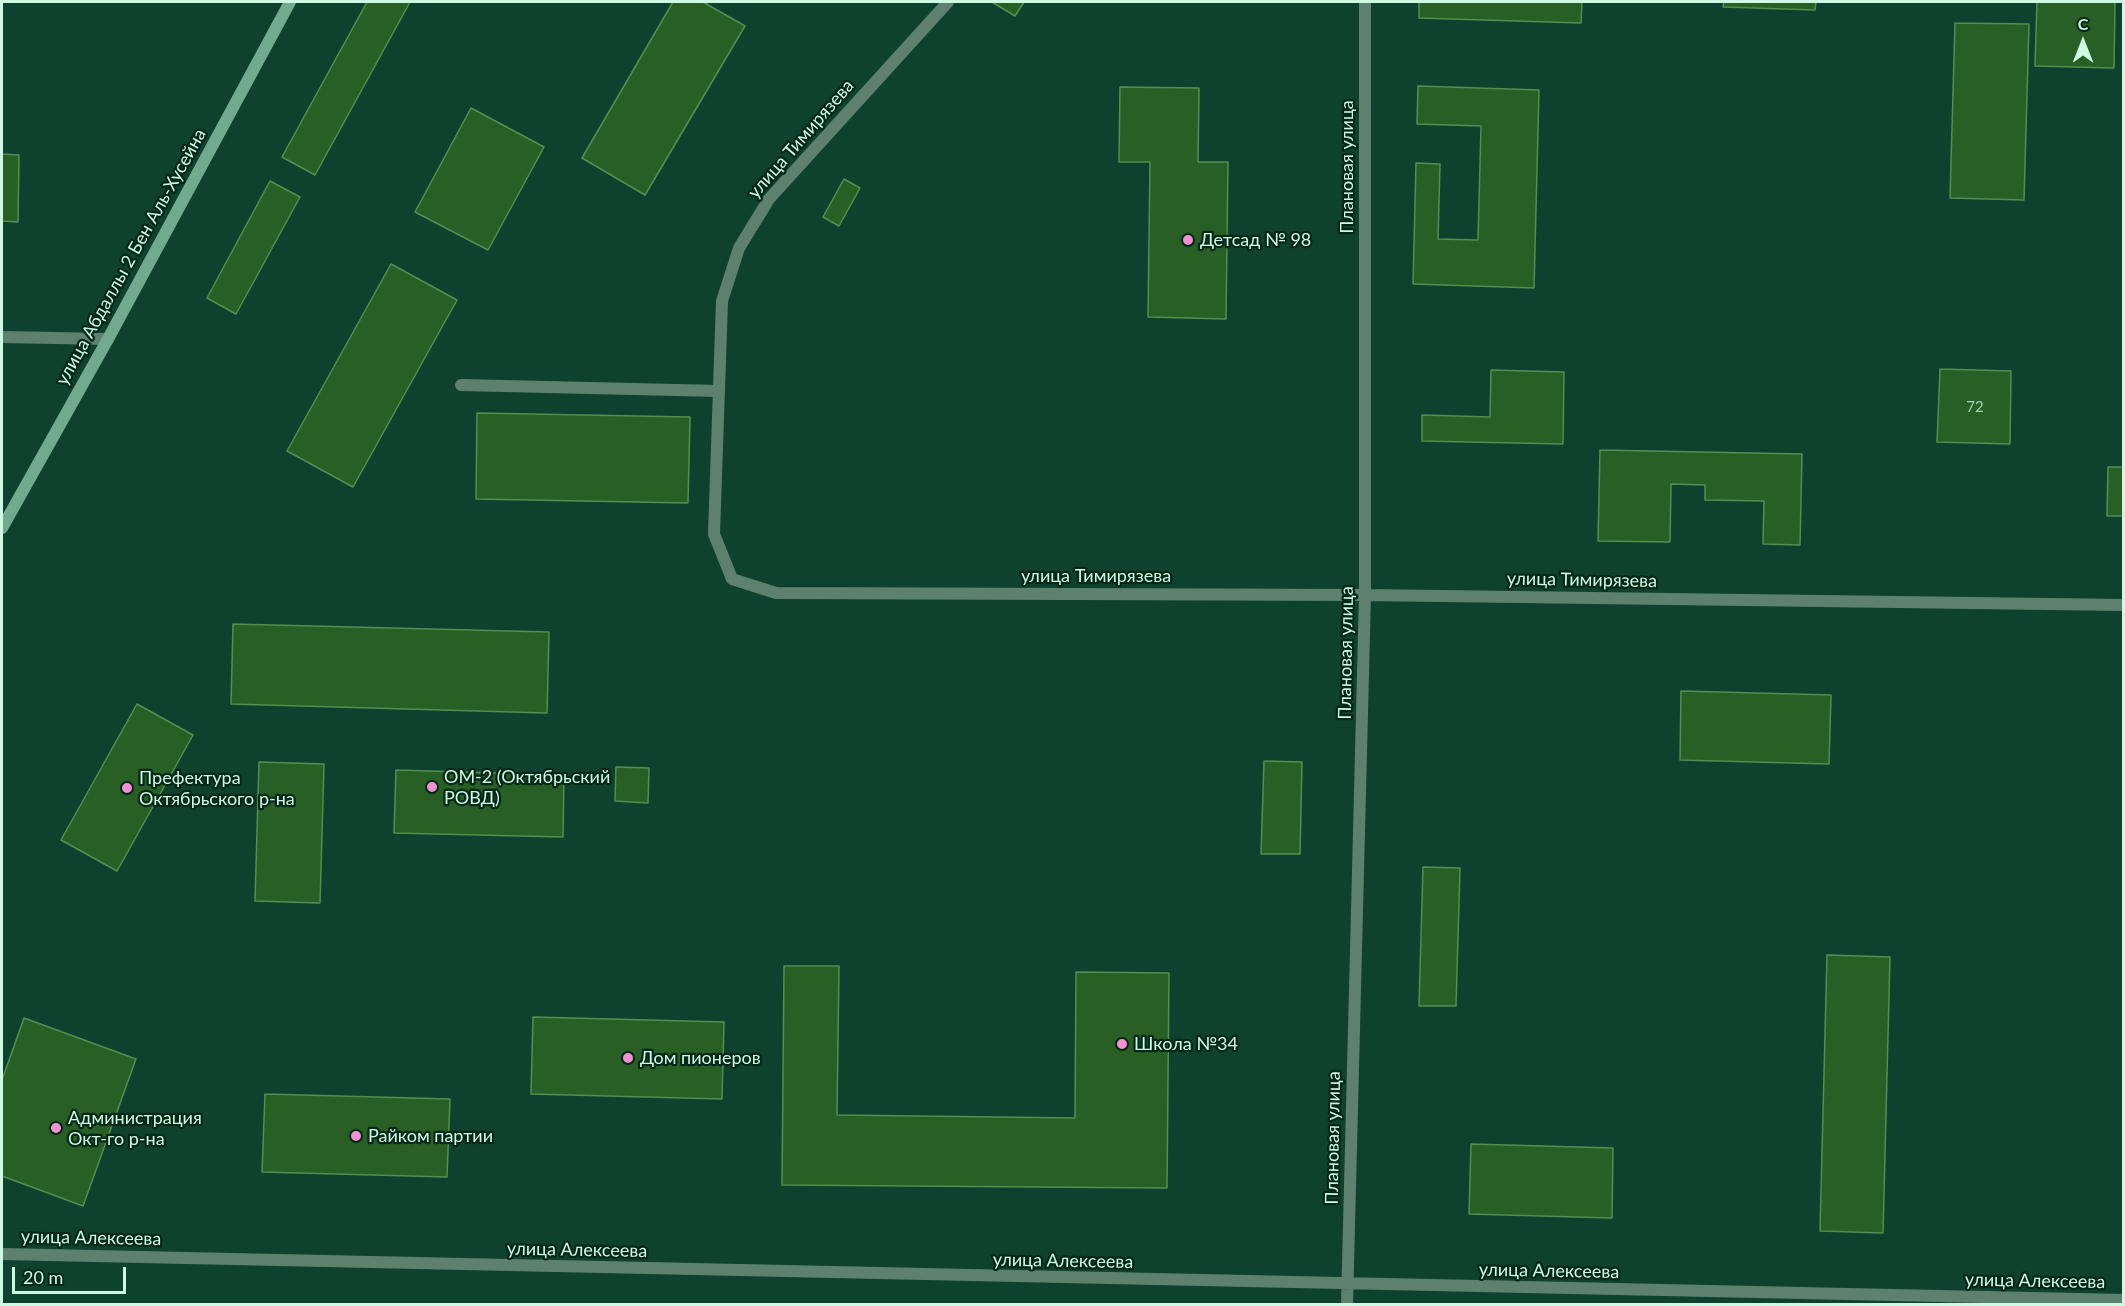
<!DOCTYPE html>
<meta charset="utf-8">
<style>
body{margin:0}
#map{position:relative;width:2125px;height:1306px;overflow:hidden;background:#0f422e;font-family:Lato,sans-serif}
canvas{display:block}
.frame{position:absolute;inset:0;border:3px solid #cef9e2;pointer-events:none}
.north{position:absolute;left:2053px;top:12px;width:60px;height:60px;-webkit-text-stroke:4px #002717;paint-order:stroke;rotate:0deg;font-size:16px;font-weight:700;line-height:24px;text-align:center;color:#cef9e2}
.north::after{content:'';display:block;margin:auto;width:21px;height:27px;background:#cef9e2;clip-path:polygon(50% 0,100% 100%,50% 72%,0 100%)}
.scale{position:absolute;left:12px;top:1267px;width:114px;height:27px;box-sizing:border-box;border:3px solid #cef9e2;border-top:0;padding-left:8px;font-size:18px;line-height:21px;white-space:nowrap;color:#cef9e2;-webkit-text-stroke:4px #002717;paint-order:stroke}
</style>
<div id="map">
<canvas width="2125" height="1306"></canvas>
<div class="frame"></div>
<div class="north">С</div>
<div class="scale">20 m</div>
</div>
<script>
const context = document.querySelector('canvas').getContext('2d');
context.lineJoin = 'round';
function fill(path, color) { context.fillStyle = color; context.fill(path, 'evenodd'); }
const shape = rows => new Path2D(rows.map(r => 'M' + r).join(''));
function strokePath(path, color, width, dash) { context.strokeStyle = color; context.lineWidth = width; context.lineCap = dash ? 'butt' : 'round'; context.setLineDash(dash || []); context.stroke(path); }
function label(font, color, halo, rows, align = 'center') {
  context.font = font + ' Lato,sans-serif'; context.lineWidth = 4.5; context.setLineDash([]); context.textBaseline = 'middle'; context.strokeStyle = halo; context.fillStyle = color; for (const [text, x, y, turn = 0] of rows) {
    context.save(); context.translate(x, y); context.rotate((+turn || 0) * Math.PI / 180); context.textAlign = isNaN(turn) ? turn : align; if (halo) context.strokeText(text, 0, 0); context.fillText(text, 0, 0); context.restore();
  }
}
const building = shape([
 [367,2,410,2,315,175,282,157,367,2],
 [673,2,703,2,745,26,645,195,582,158,673,2],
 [992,2,1024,2,1015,16,992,2],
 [1419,2,1582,2,1581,23,1419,18,1419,2],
 [1724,2,1816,2,1815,10,1723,7,1724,2],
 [2037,2,2115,2,2114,68,2035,66,2037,2],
 [1955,23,2029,24,2024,200,1950,198,1955,23],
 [1418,86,1539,90,1534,288,1413,284,1416,163,1440,164,1438,239,1478,240,1481,126,1417,124,1418,86],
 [1120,87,1199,88,1198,162,1228,162,1226,319,1148,317,1150,162,1119,162,1120,87],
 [471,108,544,147,488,250,415,212,471,108],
 [2,154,19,155,18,222,2,221,2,154],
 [844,179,860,188,839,226,823,217,844,179],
 [270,181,300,197,236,314,207,298,270,181],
 [391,264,457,300,353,487,287,451,391,264],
 [1940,369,2011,371,2010,444,1937,442,1940,369],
 [1491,370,1564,372,1563,444,1422,441,1422,415,1490,417,1491,370],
 [477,413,690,417,688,503,476,499,477,413],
 [1600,450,1802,454,1800,545,1763,544,1764,501,1705,500,1705,485,1671,484,1670,542,1598,541,1600,450],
 [2108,467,2124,467,2124,516,2107,516,2108,467],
 [233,624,549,632,547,713,231,704,233,624],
 [1681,691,1831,695,1829,764,1680,760,1681,691],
 [137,704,193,735,117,871,61,840,137,704],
 [1264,761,1302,762,1300,854,1261,854,1264,761],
 [259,762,324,764,320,903,255,901,259,762],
 [616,767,649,768,648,803,615,801,616,767],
 [396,770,564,775,563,837,394,833,396,770],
 [1423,867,1460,868,1456,1006,1419,1006,1423,867],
 [1827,955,1890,957,1883,1233,1820,1231,1827,955],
 [784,966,839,966,837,1115,1075,1118,1076,972,1169,973,1167,1188,782,1185,784,966],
 [533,1017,724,1022,722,1099,531,1094,533,1017],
 [24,1018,136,1059,83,1206,2,1176,2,1080,24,1018],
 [265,1094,450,1099,447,1177,262,1172,265,1094],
 [1471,1144,1613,1148,1612,1218,1469,1214,1471,1144]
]);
fill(building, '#285f25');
strokePath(building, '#568e51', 1.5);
strokePath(shape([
 [461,385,719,391]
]), '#5e816f', 12);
strokePath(shape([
 [948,2,769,199,739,248,722,301,714,534,732,579,776,593,1365,595,2124,605],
 [2,337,108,339],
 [2,1254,2124,1300],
 [1347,1304,1365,595,1365,2]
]), '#5e816f', 12);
strokePath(shape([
 [2,528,108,339,290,2]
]), '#71aa8e', 12);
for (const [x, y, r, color] of [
 [1188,240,6,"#f690d0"],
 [432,787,6,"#f690d0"],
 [127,788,6,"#f690d0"],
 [1122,1044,6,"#f690d0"],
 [628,1058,6,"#f690d0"],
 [56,1128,6,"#f690d0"],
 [356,1136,6,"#f690d0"]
]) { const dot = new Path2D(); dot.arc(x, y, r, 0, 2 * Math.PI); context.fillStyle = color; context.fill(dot); strokePath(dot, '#002717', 2); }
label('15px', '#a4d2b3', null, [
 ["72",1975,407]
]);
label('18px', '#cef9e2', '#002717', [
 ["улица Тимирязева",801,139,-49],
 ["Плановая улица",1347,167,-90],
 ["улица Абдаллы 2 Бен Аль-Хусейна",131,257,-61],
 ["улица Тимирязева",1096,576],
 ["улица Тимирязева",1582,580,1],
 ["Плановая улица",1346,653,-89],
 ["Плановая улица",1333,1138,-89],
 ["улица Алексеева",91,1238,1],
 ["улица Алексеева",577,1250,1],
 ["улица Алексеева",1063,1261,1],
 ["улица Алексеева",1549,1271,1],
 ["улица Алексеева",2035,1281,1]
]);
label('18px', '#cef9e2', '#002717', [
 ["Детсад № 98",1200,240],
 ["ОМ-2 (Октябрьский",444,777],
 ["РОВД)",444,798],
 ["Префектура",139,778],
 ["Октябрьского р-на",139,799],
 ["Школа №34",1134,1044],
 ["Дом пионеров",640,1058],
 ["Администрация",68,1118],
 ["Окт-го р-на",68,1139],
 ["Райком партии",368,1136]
], 'left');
</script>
